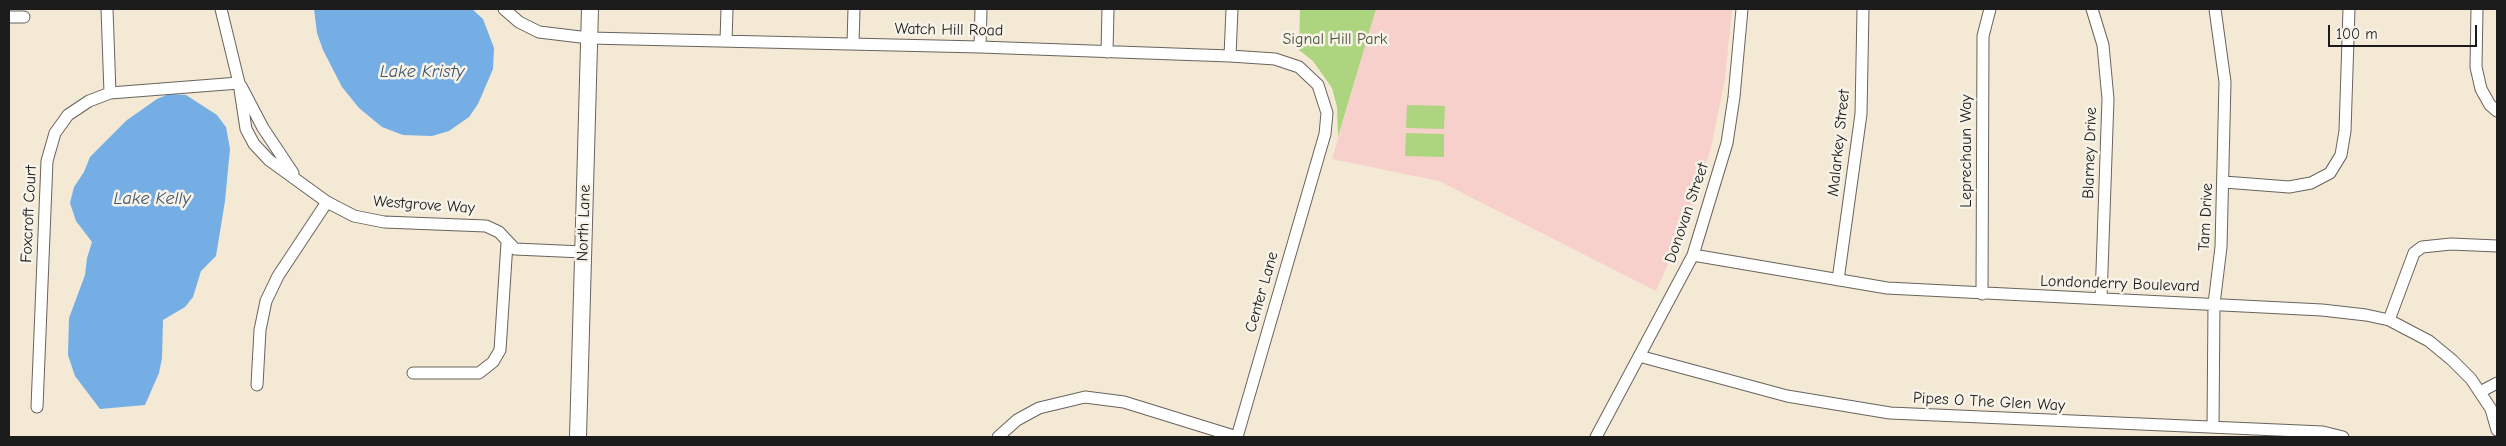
<!DOCTYPE html>
<style>
body{margin:0}
#map{position:relative;width:2506px;height:446px;overflow:hidden;background:#f4e9d5;font-family:"Comic Neue",sans-serif}
canvas{display:block}
.frame{position:absolute;inset:0;border:10px solid #1c1c1c;pointer-events:none}
.scale{position:absolute;left:2328px;top:25px;width:149px;height:22px;box-sizing:border-box;border:2px solid #1c1c1c;border-top:0;padding-left:6px;font-size:15px;line-height:18px;white-space:nowrap;color:#1c1c1c;-webkit-text-stroke:4px #f7f3e8;paint-order:stroke}
</style>
<div id="map">
<canvas width="2506" height="446"></canvas>
<div class="frame"></div>
<div class="scale">100 m</div>
</div>
<script>
const context = document.querySelector('canvas').getContext('2d');
context.lineJoin = 'round';
function fill(path, color) { context.fillStyle = color; context.fill(path, 'evenodd'); }
const shape = rows => new Path2D(rows.map(r => 'M' + r).join(''));
function strokePath(path, color, width, dash) { context.strokeStyle = color; context.lineWidth = width; context.lineCap = dash ? 'butt' : 'round'; context.setLineDash(dash || []); context.stroke(path); }
function label(font, color, halo, rows, align = 'center') {
  context.font = font + ' "Comic Neue",sans-serif'; context.lineWidth = 5; context.setLineDash([]); context.textBaseline = 'middle'; context.strokeStyle = halo; context.fillStyle = color; for (const [text, x, y, turn = 0] of rows) {
    context.save(); context.translate(x, y); context.rotate((+turn || 0) * Math.PI / 180); context.textAlign = isNaN(turn) ? turn : align; if (halo) context.strokeText(text, 0, 0); context.fillText(text, 0, 0); context.restore();
  }
}
fill(shape([
 [1376,9,1732,9,1725,79,1711,148,1689,217,1656,291,1439,181,1332,159]
]), '#f7d0cb');
fill(shape([
 [1300,9,1376,9,1338,137,1337,107,1332,88,1313,61,1299,50],
 [1407,105,1445,106,1444,129,1406,128],
 [1406,133,1444,134,1444,157,1405,156]
]), '#add47f');
fill(shape([
 [314,9,472,9,483,19,494,48,493,69,478,104,469,117,449,131,432,136,403,135,382,127,359,108,342,87,323,50,317,33],
 [169,94,186,95,217,115,226,127,230,149,225,201,216,256,201,271,193,297,185,307,163,320,162,358,159,373,145,405,100,409,75,376,68,355,69,318,85,275,87,258,92,242,76,221,70,203,74,187,84,172,90,157,127,120,157,99]
]), '#75ade5');
const street = shape([
 [107,9,110,93],
 [221,9,239,83,246,129,254,144,269,160,327,202,354,216,384,222,486,226,499,232,515,249,583,252],
 [504,9,519,22,539,32,589,38,980,47,1230,56,1275,59,1299,67,1318,85,1327,113,1325,134,1237,437],
 [2092,9,2103,45,2108,99,2101,299],
 [2477,9,2476,67,2481,89,2490,105,2497,111],
 [9,17,24,17],
 [726,41,727,9],
 [853,44,854,9],
 [980,47,981,9],
 [1107,52,1108,9],
 [1230,56,1232,9],
 [241,86,263,128,293,173],
 [2224,182,2289,187,2311,183,2330,173,2341,155,2345,131,2349,9],
 [1693,255,1887,288,2322,310,2366,315,2389,320,2429,341,2452,360,2471,379,2491,409,2497,430],
 [1838,280,1861,114,1863,9],
 [1982,294,1983,36,1990,9],
 [2389,320,2414,253,2422,247,2451,244,2497,246],
 [1639,356,1787,396,1890,413,2323,432,2343,437],
 [413,373,479,373,493,362,500,350,507,243],
 [257,385,260,330,266,301,278,276,327,202],
 [2480,392,2497,383],
 [37,407,47,161,55,133,68,115,89,101,110,93,239,83],
 [2213,427,2214,304,2221,247,2225,82,2215,9],
 [998,437,1017,420,1039,408,1085,397,1124,402,1237,437],
 [1596,437,1693,255,1727,143,1734,97,1742,9]
]);
const secondary = shape([
 [578,437,590,9]
]);
strokePath(street, '#68645d', 13);
strokePath(secondary, '#68645d', 18);
strokePath(street, '#fff', 11);
strokePath(secondary, '#fff', 16);
label('16px', '#1c1c1c', '#f7f3e8', [
 ["Watch Hill Road",949,30,1],
 ["Malarkey Street",1839,143,-84],
 ["Leprechaun Way",1966,151,-90],
 ["Blarney Drive",2090,153,-88],
 ["Westgrove Way",424,205,4],
 ["Donovan Street",1687,213,-71],
 ["Foxcroft Court",29,214,-87],
 ["Tam Drive",2206,217,-87],
 ["North Lane",584,223,-88],
 ["Londonderry Boulevard",2120,284,2],
 ["Center Lane",1262,292,-74],
 ["Pipes O The Glen Way",1989,402,3]
]);
label('16px', '#48533a', '#f7f3e8', [
 ["Signal Hill Park",1335,39]
]);
label('italic 18px', '#40566c', '#f7f3e8', [
 ["Lake Kristy",422,72],
 ["Lake Kelly",152,199]
]);
</script>
